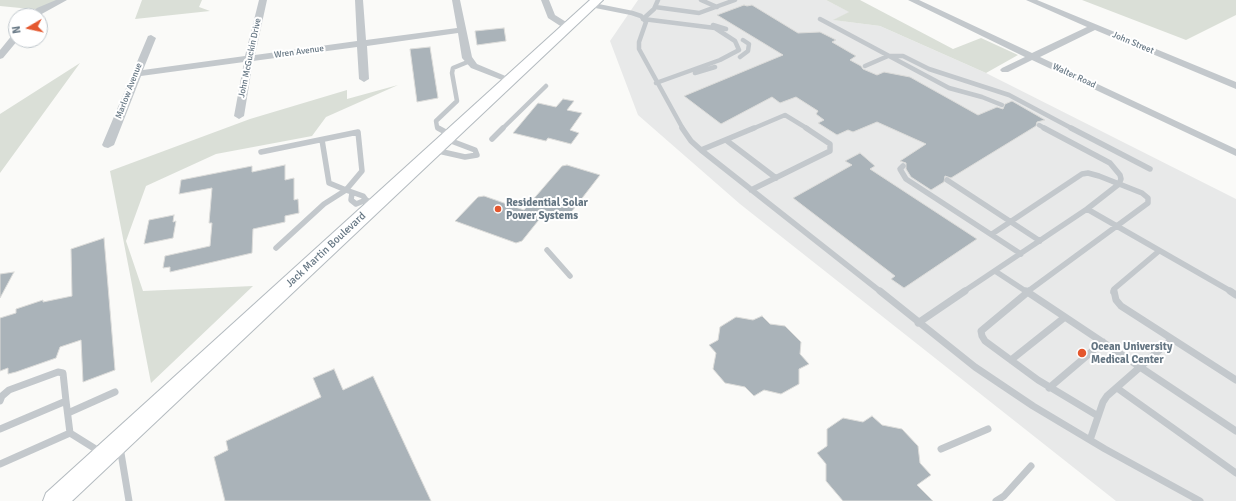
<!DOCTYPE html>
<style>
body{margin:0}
#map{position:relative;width:1236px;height:501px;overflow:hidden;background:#fafaf8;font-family:Signika,sans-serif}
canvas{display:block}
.north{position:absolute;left:8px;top:8px;width:40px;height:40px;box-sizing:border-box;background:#fff;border:1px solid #c1c8cd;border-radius:50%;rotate:261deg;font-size:11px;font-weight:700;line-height:16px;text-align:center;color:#657683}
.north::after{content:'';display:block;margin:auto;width:14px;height:18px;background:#e4572e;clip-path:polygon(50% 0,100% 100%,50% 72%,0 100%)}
</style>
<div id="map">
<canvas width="1236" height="501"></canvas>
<div class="north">N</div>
</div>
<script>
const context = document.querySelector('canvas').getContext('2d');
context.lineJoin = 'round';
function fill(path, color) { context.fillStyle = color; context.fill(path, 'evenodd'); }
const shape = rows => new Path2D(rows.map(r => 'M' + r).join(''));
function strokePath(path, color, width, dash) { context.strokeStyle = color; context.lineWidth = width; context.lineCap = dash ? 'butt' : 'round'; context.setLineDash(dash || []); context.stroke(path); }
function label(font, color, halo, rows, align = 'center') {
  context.font = font + ' Signika,sans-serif'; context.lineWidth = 4; context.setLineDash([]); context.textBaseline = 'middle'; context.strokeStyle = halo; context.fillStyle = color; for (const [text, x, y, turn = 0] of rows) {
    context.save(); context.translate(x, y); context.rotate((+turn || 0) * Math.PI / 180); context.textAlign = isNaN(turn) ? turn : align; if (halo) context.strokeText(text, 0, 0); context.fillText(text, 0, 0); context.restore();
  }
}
fill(shape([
 [638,0,826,0,850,12,834,20,880,26,986,73,1236,199,1236,501,1116,501,740,204,638,115,610,41]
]), '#e8e9e9');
fill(shape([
 [0,0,66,0,41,10,0,6],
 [142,0,202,0,199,7,210,11,135,19],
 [826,0,860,0,953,49,981,38,1018,55,986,73,880,26,833,20,849,12],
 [1082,0,1236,0,1236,15,1186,40],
 [80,63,0,173,0,114],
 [398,85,326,117,312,136,216,154,146,186,126,241,143,291,253,286,151,383,110,171,250,119,347,90,347,99]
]), '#dadfd7');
const building = shape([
 [744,5,747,6,752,5,798,33,820,32,836,40,832,42,856,56,850,60,861,66,863,69,877,75,884,72,910,77,978,115,997,107,1003,109,1005,104,1012,101,1045,120,1037,122,1036,126,951,178,945,176,944,182,931,190,911,177,906,169,906,163,900,161,926,144,877,122,853,132,848,130,837,135,818,123,824,120,816,114,818,111,796,97,780,103,772,97,721,124,684,96,783,55,717,15,744,5],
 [504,28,506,41,477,45,475,31,504,28],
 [430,47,438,98,417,102,410,49,430,47],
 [563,99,574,101,567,110,582,113,570,130,579,133,571,144,548,138,546,141,513,133,538,103,556,107,563,99],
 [860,153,875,166,870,169,977,239,904,288,891,279,895,276,793,198,852,165,845,161,860,153],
 [285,165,285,180,294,178,294,200,298,199,299,213,285,216,285,222,253,229,252,253,170,272,170,267,163,268,165,256,210,246,212,223,209,223,212,188,179,194,181,180,252,166,252,172,285,165],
 [567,165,600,175,569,215,563,216,546,211,522,241,516,243,455,221,478,197,484,196,524,210,562,166,567,165],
 [174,215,173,222,176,221,173,238,144,244,149,220,174,215],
 [104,238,115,370,83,382,81,340,60,347,56,358,16,372,8,374,8,368,0,371,0,318,16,313,16,309,43,300,43,302,72,296,71,249,104,238],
 [14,272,0,298,0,274,14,272],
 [762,316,770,324,785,326,801,342,800,354,809,364,799,369,799,384,781,394,764,390,754,396,745,387,725,383,713,369,716,353,709,345,718,340,720,327,736,317,753,320,762,316],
 [334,369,343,390,373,376,431,501,225,501,214,457,228,450,226,441,321,397,313,378,334,369],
 [872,416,882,425,902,429,918,446,920,463,931,475,917,485,933,501,843,501,826,481,826,464,817,453,827,446,827,429,843,418,863,422,872,416]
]);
fill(building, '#aab3b9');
strokePath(building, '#dcdcda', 1);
const secondary = shape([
 [590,0,603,0,72,501,43,501,46,493,590,0]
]);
strokePath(secondary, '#b3babf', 2);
strokePath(shape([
 [701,0,717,7],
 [592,5,632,13,641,16,646,22,639,42,639,49,683,129],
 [655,7,699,13,735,0],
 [643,19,715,28,735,41,739,50,720,60,656,83],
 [643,19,654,9,658,0],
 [820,19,949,88,982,97,1002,105],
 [713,25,726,29],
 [740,57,748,51,749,44,743,40],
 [865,66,888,56,903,56,929,69,1009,95,1073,129],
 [695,73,715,67],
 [1039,125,1046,129],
 [440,129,437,127,436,121,457,101,452,73,453,68,470,61],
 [502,129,546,86],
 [752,129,785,115,808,129]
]), '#c3c8cc', 4.5);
strokePath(shape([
 [438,128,451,135],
 [682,128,691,141,701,150,881,292],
 [1071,128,1150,169],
 [492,139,503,128],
 [322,140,329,183,346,190],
 [726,140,776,178],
 [434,150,465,157,477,155,475,150,446,139],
 [701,150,754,128],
 [261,152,358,132,362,171,346,190,363,196,366,200,374,204],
 [903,166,900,169,906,179,1021,254],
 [947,180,1040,241],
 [751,190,830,151,830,144,806,128],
 [352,193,351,200,356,204,366,200],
 [1087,209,1232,292],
 [992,234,1082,174,1088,173,1099,176,1142,193,1148,198,1148,203,1027,292],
 [276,248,324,204,346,190],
 [547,250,570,276],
 [995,271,1027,292],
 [963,292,1087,209,1119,184,1121,179,1120,175,1110,163,1044,128],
 [1113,292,1114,289,1159,251]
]), '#c3c8cc', 5.5);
strokePath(shape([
 [880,291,975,367,1033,406,1105,449,1200,501],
 [1026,291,1236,431],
 [1029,291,981,331,982,336,985,341,1038,380,1098,416],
 [1114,291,1116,300,1121,306,1236,380],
 [1230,291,1236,295],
 [918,323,965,291],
 [1011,360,1065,317],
 [1049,388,1103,342],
 [1117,388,1236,473],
 [0,401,2,396,9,390,58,372,63,373,66,401],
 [68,413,115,392],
 [0,429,66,401,70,433],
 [70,433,102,453],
 [1090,440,1103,402,1107,396,1172,339],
 [120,447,129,501],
 [941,449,988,429],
 [0,464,70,433],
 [996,501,1004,496,1031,466]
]), '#c3c8cc', 7);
fill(shape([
 [56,0,67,0,38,16,28,16,37,8,56,0],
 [259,0,267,0,255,55,357,41,355,0,363,0,366,40,457,28,452,0,460,0,472,57,477,64,515,80,513,82,507,82,471,68,462,58,458,33,367,46,369,79,364,82,359,79,357,47,253,61,244,116,239,119,234,116,244,62,141,76,114,145,108,148,104,147,102,145,148,36,151,35,156,38,143,70,245,56,259,0],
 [541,0,549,0,555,15,571,25,571,29,565,29,548,18,541,0],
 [908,0,919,0,1032,53,1087,27,1026,0,1037,0,1236,82,1236,89,1095,30,1040,57,1236,149,1236,156,1032,60,1008,72,1002,72,1000,70,1002,68,1025,57,908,0],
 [16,33,16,40,18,40,3,58,0,59,0,50,13,34,16,33]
]), '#c3c8cc');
fill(secondary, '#fff');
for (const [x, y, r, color] of [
 [498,209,4,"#e4572e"],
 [1082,353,5,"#e4572e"]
]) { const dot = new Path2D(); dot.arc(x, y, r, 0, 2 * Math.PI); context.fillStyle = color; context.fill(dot); strokePath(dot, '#fff', 1.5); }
label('9px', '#657683', '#fff', [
 ["John Street",1133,43,23],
 ["Wren Avenue",299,52,-8],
 ["John McGuckin Drive",250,58,-78],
 ["Walter Road",1074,76,25],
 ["Marlow Avenue",129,91,-69]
]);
label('bold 11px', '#657683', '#fff', [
 ["Residential Solar",506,203],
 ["Power Systems",506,216],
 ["Ocean University",1091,347],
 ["Medical Center",1091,360]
], 'left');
label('11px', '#657683', '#fff', [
 ["Jack Martin Boulevard",326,250,-43]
]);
</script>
